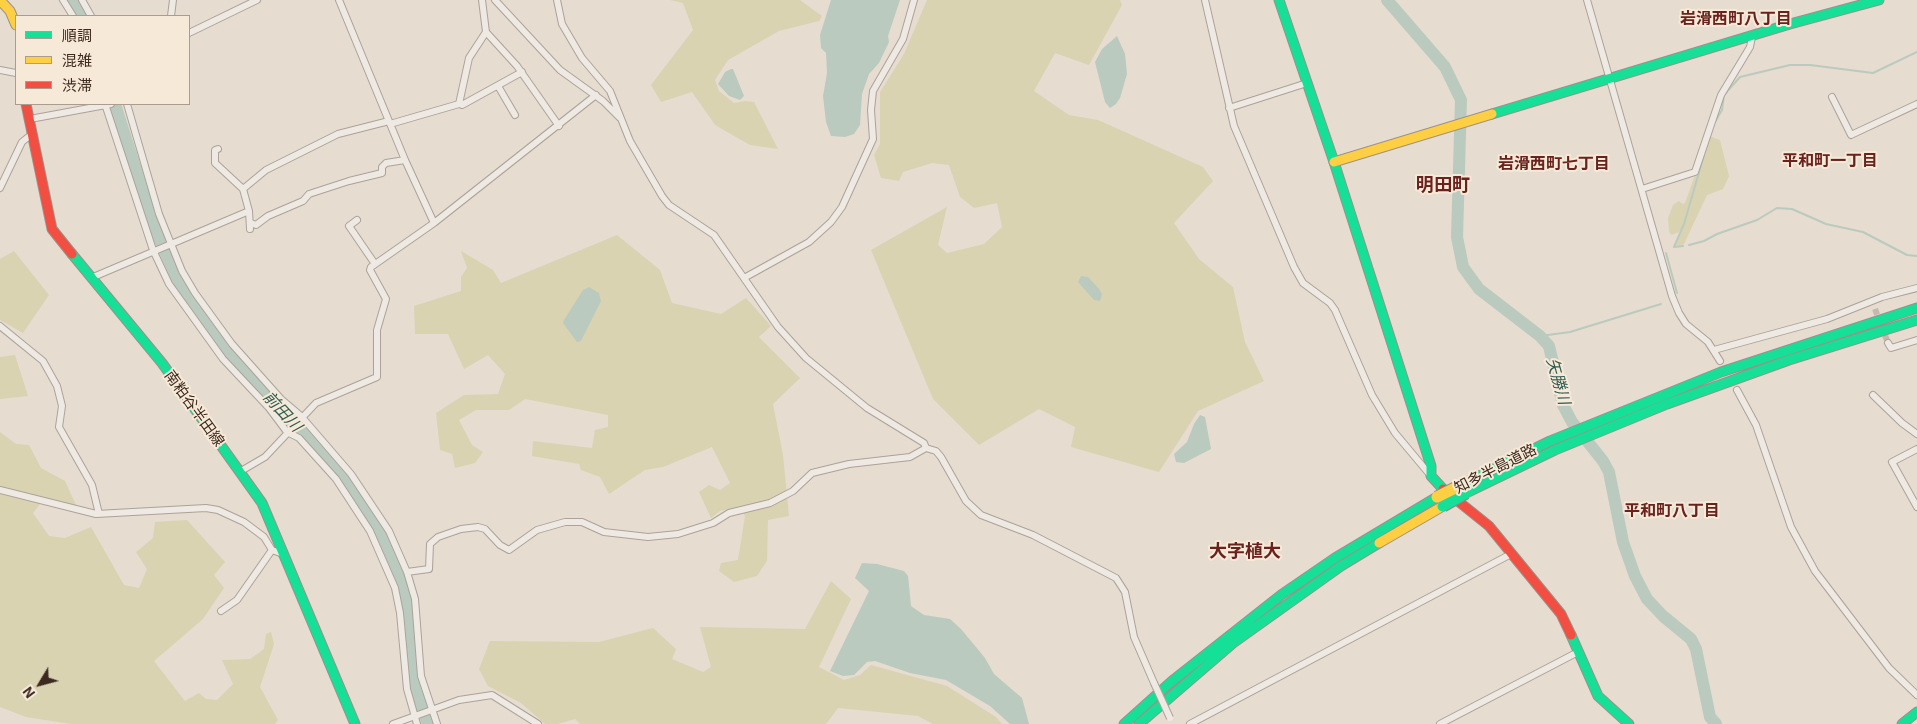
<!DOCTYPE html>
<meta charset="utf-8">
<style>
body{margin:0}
#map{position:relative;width:1917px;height:724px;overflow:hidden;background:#e6dcd0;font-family:Georgia,"Noto Sans JP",serif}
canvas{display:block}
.legend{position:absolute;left:15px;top:15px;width:175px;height:90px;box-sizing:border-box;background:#f7e9d7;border:1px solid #ac9c8e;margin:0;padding:6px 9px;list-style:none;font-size:15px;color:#3c2920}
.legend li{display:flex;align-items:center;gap:10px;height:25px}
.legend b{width:25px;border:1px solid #ac9c8e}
.north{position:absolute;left:15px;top:659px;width:50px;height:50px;-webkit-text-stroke:4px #f7e9d7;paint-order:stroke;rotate:233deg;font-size:14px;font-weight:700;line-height:20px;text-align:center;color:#3c2920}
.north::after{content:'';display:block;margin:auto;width:18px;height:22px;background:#3c2920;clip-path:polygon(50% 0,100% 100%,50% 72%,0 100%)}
</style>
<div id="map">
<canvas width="1917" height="724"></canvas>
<ul class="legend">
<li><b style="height:6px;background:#16e098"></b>順調</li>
<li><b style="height:6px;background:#ffcf43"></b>混雑</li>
<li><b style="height:6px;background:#f24e42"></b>渋滞</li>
</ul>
<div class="north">N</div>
</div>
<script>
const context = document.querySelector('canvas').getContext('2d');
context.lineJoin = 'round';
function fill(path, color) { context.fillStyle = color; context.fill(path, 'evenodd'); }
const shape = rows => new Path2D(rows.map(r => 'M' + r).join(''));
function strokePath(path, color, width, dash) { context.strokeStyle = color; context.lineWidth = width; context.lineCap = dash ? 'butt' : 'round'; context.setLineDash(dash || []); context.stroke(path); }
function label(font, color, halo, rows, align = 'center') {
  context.font = font + ' Georgia,"Noto Sans JP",serif'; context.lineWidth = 4; context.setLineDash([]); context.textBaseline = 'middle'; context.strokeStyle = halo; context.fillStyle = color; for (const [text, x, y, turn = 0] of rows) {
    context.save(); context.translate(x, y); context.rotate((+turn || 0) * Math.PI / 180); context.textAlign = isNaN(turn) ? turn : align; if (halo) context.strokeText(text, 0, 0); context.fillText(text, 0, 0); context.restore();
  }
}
fill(shape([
 [670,0,800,0,822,16,819,21,779,31,728,60,715,80,719,91,734,103,745,101,754,102,778,149,750,145,715,125,692,92,661,102,651,85,693,30,683,3],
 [927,0,1120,0,1122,5,1089,65,1055,53,1034,91,1069,115,1098,120,1203,167,1213,181,1174,223,1199,259,1233,287,1245,342,1264,381,1198,411,1159,472,1071,447,1075,427,1039,409,979,445,933,399,871,250,947,207,938,245,947,253,984,244,1002,227,997,203,974,208,960,197,949,165,932,163,903,172,899,181,881,178,874,155,880,144,880,92,904,54],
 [1709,136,1720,140,1729,176,1723,189,1707,195,1684,244,1678,247,1676,244,1682,231,1671,235,1669,231,1668,218,1673,205,1679,201,1683,204,1685,203],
 [617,235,660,270,672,303,721,314,746,298,771,326,759,337,800,378,773,404,783,455,789,516,768,520,767,561,757,576,734,582,719,571,721,563,738,560,745,516,739,507,720,511,711,518,699,492,709,485,720,490,730,483,712,447,663,467,645,470,609,494,600,477,581,470,579,464,532,456,533,441,592,448,595,430,608,427,608,415,525,399,509,410,476,410,459,420,472,445,483,452,475,463,455,468,452,454,440,450,436,413,464,395,498,394,505,374,488,355,464,369,448,334,415,334,414,306,461,291,461,277,467,268,461,251,493,270,501,283],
 [14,251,49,295,23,333,0,320,0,259],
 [15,355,28,396,0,399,0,357],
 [0,432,16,444,29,445,41,468,65,481,76,505,44,499,33,513,49,536,65,538,91,527,124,585,139,588,147,569,136,552,153,538,155,522,187,520,225,562,214,575,224,588,203,619,154,661,185,701,199,693,206,699,217,700,233,684,222,660,250,659,264,649,266,634,271,632,274,644,260,687,278,720,275,724,71,724,26,717,0,707],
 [831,581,851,599,819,667,844,680,860,675,871,665,947,686,996,717,1002,724,933,724,918,716,838,708,826,724,580,724,575,719,558,724,545,724,521,703,488,686,479,669,490,641,599,642,653,628,676,649,672,659,703,672,711,667,700,627,805,629]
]), '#d9d3b2');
fill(shape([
 [831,0,900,0,888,36,889,42,879,63,869,74,862,94,860,125,854,134,845,137,831,136,826,122,823,96,827,73,826,53,821,48,820,35],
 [1117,36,1125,54,1127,74,1120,98,1116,104,1110,108,1105,102,1095,62,1102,49],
 [731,69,733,69,744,96,740,100,729,96,718,84,725,72],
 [1081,276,1088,277,1099,289,1102,294,1100,301,1094,300,1078,282],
 [589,287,599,293,601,301,581,341,577,342,563,323,564,320,583,290],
 [1200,415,1205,417,1211,449,1184,463,1176,462,1174,454,1187,442,1194,424],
 [862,563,877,564,904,571,908,576,911,606,924,615,950,619,961,629,985,658,994,674,1022,698,1029,724,1010,724,990,706,946,680,910,673,875,661,867,662,854,675,843,676,830,671,869,591,855,578]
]), '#bbcabe');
strokePath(shape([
 [1715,122,1722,110,1724,95,1740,77,1790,65,1810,65,1873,73,1917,52],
 [1689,245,1704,241,1717,234,1757,220,1777,208,1792,209,1826,224,1863,232,1907,255,1917,256],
 [1674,247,1684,224,1704,155],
 [1674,247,1683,246],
 [1666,253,1677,293],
 [1540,336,1570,332,1661,304]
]), '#bbcabe', 2);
strokePath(shape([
 [72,0,82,16],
 [1387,0,1445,67,1461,100,1457,237,1463,267,1479,289,1540,336,1549,346,1563,405,1572,422,1603,461,1609,472,1623,542,1635,576,1647,599,1663,616,1691,639,1696,649,1710,717,1716,724],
 [115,104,154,227,182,289,224,348,279,410,313,442,335,466,359,498,386,543,407,599,415,689,428,724]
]), '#bbcabe', 12);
strokePath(shape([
 [1875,309,1888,343]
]), '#c4b8ad', 6, [6, 3]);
const street = shape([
 [63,0,73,16],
 [82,0,91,16],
 [482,0,486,32,517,66,559,126],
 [495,0,560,70,603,101,620,118],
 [1205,0,1234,126,1294,267,1303,283,1330,303,1335,310,1372,395,1395,433,1431,476],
 [1587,0,1672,296,1679,313,1686,324,1708,342,1720,361],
 [171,16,173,0],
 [189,33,257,0],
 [0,70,16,73],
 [498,86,515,115],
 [1832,97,1851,135,1917,104],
 [105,104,153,250,169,284,223,359,269,408,287,432,299,438,336,479,370,531,395,588,400,613,407,689,417,724],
 [127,104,159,214,182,271,195,293,232,344,281,399,301,416,351,474,389,531,407,572,415,599,421,676,437,724],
 [459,104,469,58,486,32],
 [1229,108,1307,83],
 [30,119,111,104],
 [390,124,459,104,462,105,522,72],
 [218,149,215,150,215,163,243,189,266,170,338,134,389,121],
 [405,160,434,223],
 [0,188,22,142,32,134],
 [1642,189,1695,172,1721,95,1750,47,1752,37],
 [249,211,250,229],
 [357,220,349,226,375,264],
 [251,223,256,225,268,216,303,201,309,194,349,181,382,173,382,167,386,163,405,160,339,0],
 [91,278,249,211,243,189],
 [744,278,809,242,831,222,842,207,873,139,871,110,873,91,903,39,914,0],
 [0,326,43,361,57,386,62,406,59,427,92,485,99,514],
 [1888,343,1891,348,1917,340],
 [1714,350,1827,319,1882,297,1917,288],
 [1737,390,1756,425,1791,527,1815,571,1889,668,1917,695],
 [1873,395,1902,423,1917,434],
 [926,448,936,451,941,457,966,501,981,515,1033,535,1116,578,1125,592,1134,637,1154,683],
 [1917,449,1892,462,1917,507],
 [241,471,265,457,316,403,377,377,377,330,386,299,370,270,371,267,434,223,596,95],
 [0,490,96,514,206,508,218,510,244,522,264,537,272,550],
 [407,572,429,569,430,544,438,537,461,529,478,527,485,529,500,545,509,550,537,530,565,522,582,522,604,532,648,537,678,534,713,523,729,513,770,503,793,491,812,473,849,464,910,457,926,448,924,443,867,408,806,358,778,327,714,235,669,205,662,196,630,141,610,91,582,58,562,24,557,0],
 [221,611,237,600,272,550,283,554],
 [393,724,459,700,492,695,538,724],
 [1190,724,1511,554],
 [1440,724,1578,652]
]);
const fast = shape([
 [1279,0,1334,162,1431,466,1431,476,1443,489],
 [1492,114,1790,24,1879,0],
 [72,254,162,363,262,503,355,724],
 [1459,486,1550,441,1721,372,1917,308],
 [1466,493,1555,450,1667,404,1789,360,1917,320],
 [1571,635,1598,696,1629,724],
 [1124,724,1172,681,1281,595,1335,558,1437,497],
 [1139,724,1233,643,1341,566,1379,543],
 [1902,724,1917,712]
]);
const slow = shape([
 [0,0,10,11,16,25],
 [1334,162,1492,114],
 [1379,543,1443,506]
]);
const jam = shape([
 [26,104,52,229,72,254],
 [1443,489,1489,526,1561,614,1571,635]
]);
strokePath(street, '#aca299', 8);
strokePath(fast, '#9c9188', 11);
strokePath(slow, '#9c9188', 11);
strokePath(jam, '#9c9188', 11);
strokePath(street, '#eee9e2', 6);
strokePath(fast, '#16e098', 9);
strokePath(slow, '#ffcf43', 9);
strokePath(jam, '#f24e42', 9);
const streetBridge = shape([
 [1154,683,1170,718]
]);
const fastBridge = shape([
 [1443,506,1466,493]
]);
const slowBridge = shape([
 [1437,497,1459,486]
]);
strokePath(streetBridge, '#aca299', 8, []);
strokePath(fastBridge, '#918780', 13, []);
strokePath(slowBridge, '#918780', 13, []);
strokePath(streetBridge, '#eee9e2', 6);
strokePath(fastBridge, '#16e098', 11);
strokePath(slowBridge, '#ffcf43', 11);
label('15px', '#3c2920', '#f7e9d7', [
 ["南粕谷半田線",195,408,54],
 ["知多半島道路",1495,468,-27]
]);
label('bold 16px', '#6a221e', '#f7e9d7', [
 ["岩滑西町八丁目",1736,18],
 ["平和町一丁目",1830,160],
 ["岩滑西町七丁目",1554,163],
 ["平和町八丁目",1672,510]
]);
label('italic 16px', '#2f5c52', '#f7e9d7', [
 ["矢勝川",1559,381,74],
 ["前田川",283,411,47]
]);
label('bold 18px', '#6a221e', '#f7e9d7', [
 ["明田町",1443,184],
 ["大字植大",1245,550]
]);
</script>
